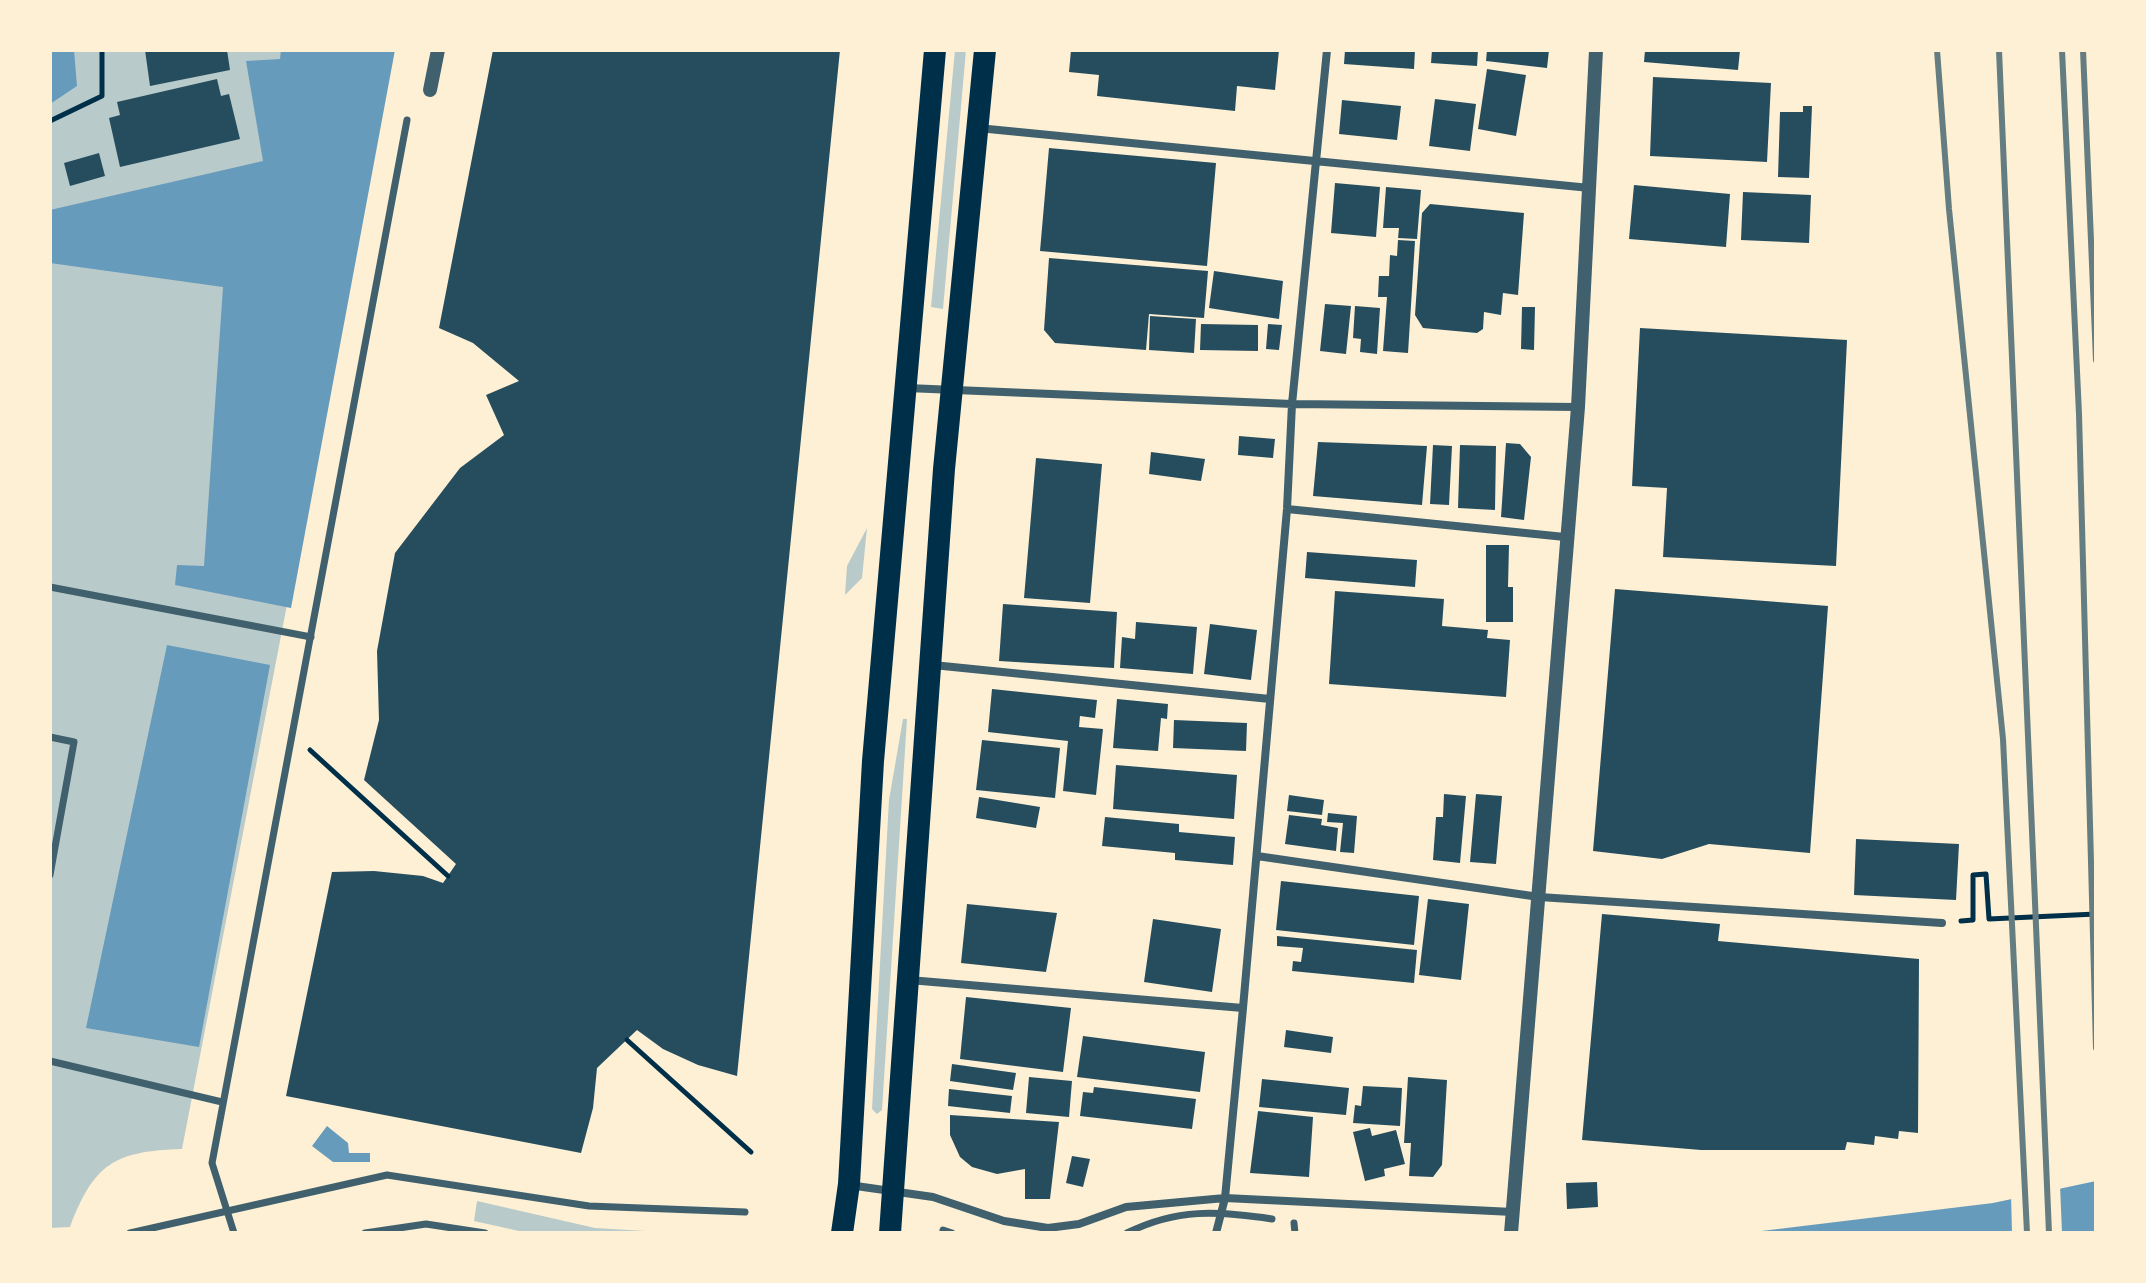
<!DOCTYPE html>
<html>
<head>
<meta charset="utf-8">
<style>
	body { margin:0 }
	#map { position:relative; width:2146px; height:1283px; overflow:hidden; background:#fdf0d5; font-family:"Alegreya Sans",sans-serif }
	canvas { display:block }
	.frame { position:absolute; inset:0; border:52px solid #fdf0d5; pointer-events:none }
</style>
</head>
<body>
<div id="map">
<canvas width="2146" height="1283"></canvas>
<div class="frame"></div>
</div>
<script>
const g = document.querySelector('canvas').getContext('2d');
g.lineJoin = 'round';
function paint(path, color) { g.fillStyle = color; g.fill(path, 'evenodd'); }
function trace(path, color, width, dash) { g.strokeStyle = color; g.lineWidth = width; g.lineCap = dash ? 'butt' : 'round'; g.setLineDash(dash || []); g.stroke(path); }
const green = new Path2D(`
	M50 50H394L182 1149C114 1151 94 1164 70 1227L50 1228Z
	M955 50H966L943 309 931 307Z
	M867 528 862 578 845 595 847 566Z
	M903 719H907L882 1110 877 1114 872 1109 889 800Z
	M477 1201 595 1228 679 1233H528L474 1221Z`);
const water = new Path2D(`
	M50 50H74L77 86 50 104Z
	M281 50H395L291 608 175 585 177 565 204 566 223 287 50 263V210L263 161 246 61 280 59Z
	M167 645 270 665 199 1047 86 1028Z
	M327 1126 348 1143 349 1153H370V1162H333L312 1146Z
	M2096 1181V1233H1745L1993 1203Z`);
const pier = new Path2D(`
	M2060 1185 2062 1233H2012L2011 1195Z`);
const building = new Path2D(`
	M145 50H227L230 70 150 86Z
	M493 50H840L737 1076 698 1065 663 1049 637 1030 597 1068 593 1108 581 1153 286 1096 332 872 374 871 423 876 443 883 456 864 364 780 379 720 377 651 395 553 460 468 504 435 486 395 519 381 473 343 439 328Z
	M1071 50H1279L1275 90 1237 86 1235 111 1097 96 1099 75 1069 72Z
	M1345 50H1415L1414 69 1344 64Z
	M1432 50H1478L1477 66 1431 63Z
	M1487 50H1549L1547 68 1486 61Z
	M1645 50H1740L1738 70 1644 62Z
	M1487 69 1526 75 1516 136 1478 129Z
	M1653 77 1771 83 1767 162 1650 156Z
	M217 79 221 96 229 94 240 139 120 167 109 118 120 115 117 102Z
	M1435 99 1476 104 1470 151 1429 146Z
	M1342 100 1401 106 1397 140 1339 134Z
	M1803 106H1812L1809 178 1778 177 1780 112H1803Z
	M1049 148 1216 163 1207 266 1040 251Z
	M99 153 105 176 70 186 64 163Z
	M1335 183 1380 187 1376 237 1331 233Z
	M1634 185 1730 194 1726 247 1629 239Z
	M1386 187 1421 190 1417 239 1398 238 1399 228H1383Z
	M1743 192 1811 195 1809 243 1741 240Z
	M1430 204 1524 213 1518 295 1503 293 1501 315 1484 312 1483 329 1477 333 1423 328 1415 315 1422 213Z
	M1398 240 1415 241 1408 353 1383 351 1387 297H1378L1379 276H1389L1390 255 1397 256Z
	M1049 258 1208 271 1204 318 1149 314 1146 350 1055 343 1044 330Z
	M1214 271 1283 281 1279 319 1209 308Z
	M1325 304 1351 306 1346 354 1320 351Z
	M1355 306 1380 308 1377 354 1360 352 1361 339 1353 338Z
	M1522 307H1535L1534 350 1521 349Z
	M1150 316 1196 319 1194 353 1149 350Z
	M1201 324 1258 325V351L1200 350Z
	M1268 324 1282 325 1279 350 1266 349Z
	M1640 328 1847 340 1836 566 1663 557 1667 488 1632 486Z
	M1239 436 1275 439 1273 458 1238 455Z
	M1318 442 1427 446 1422 505 1313 496Z
	M1506 443 1520 444 1531 457 1524 520 1501 517Z
	M1433 445 1452 446 1449 505 1430 504Z
	M1460 445 1496 446 1495 510 1458 508Z
	M1151 452 1205 459 1201 481 1149 474Z
	M1036 458 1102 464 1090 603 1024 598Z
	M1486 545H1509L1508 587H1513V622H1486Z
	M1307 552 1417 560 1415 587 1305 578Z
	M1615 589 1828 606 1810 853 1709 844 1662 859 1593 851Z
	M1335 591 1444 599 1442 626 1488 630 1487 638 1510 640 1506 697 1329 684Z
	M1003 604 1117 612 1114 668 999 661Z
	M1136 622 1197 627 1193 674 1120 668 1122 637 1135 639Z
	M1210 624 1257 630 1251 680 1204 674Z
	M992 689 1097 700 1095 718 1080 716 1079 727 1103 729 1096 795 1063 791 1068 741 988 732Z
	M1117 699 1168 704 1167 719 1161 718 1158 751 1113 748Z
	M1174 720 1247 723 1246 751 1173 748Z
	M982 740 1060 748 1055 798 976 790Z
	M1116 765 1237 775 1234 819 1113 809Z
	M1444 794 1466 796 1460 863 1433 860 1436 817H1443Z
	M1476 794 1502 796 1496 864 1470 862Z
	M1289 795 1324 800 1322 815 1287 811Z
	M979 797 1040 807 1036 828 976 818Z
	M1328 813 1357 816 1354 853 1340 852 1343 823 1327 822Z
	M1289 815 1322 819 1321 825 1338 828 1336 851 1285 844Z
	M1105 817 1179 824V832L1235 837 1233 865 1175 860V853L1102 846Z
	M1856 839 1959 844 1956 900 1854 895Z
	M1281 881 1419 896 1414 945 1276 930Z
	M1428 899 1469 904 1461 980 1419 975Z
	M967 904 1057 913 1046 972 961 963Z
	M1602 914 1720 924 1718 941 1919 959 1918 1133 1899 1131 1898 1139 1875 1136 1874 1145 1847 1142 1845 1150H1701L1582 1140Z
	M1153 919 1221 929 1212 992 1144 982Z
	M1277 936 1417 950 1414 983 1292 971 1293 961 1301 962 1303 948 1277 946Z
	M966 997 1071 1008 1063 1072 960 1059Z
	M1286 1030 1333 1037 1331 1053 1284 1047Z
	M1083 1036 1205 1052 1200 1092 1077 1077Z
	M952 1064 1016 1073 1013 1090 950 1081Z
	M1029 1077 1072 1081 1069 1117 1026 1113Z
	M1408 1077 1447 1080 1442 1165 1433 1177 1409 1176 1411 1143H1404Z
	M1262 1079 1349 1088 1346 1115 1259 1107Z
	M1363 1086 1402 1088 1400 1126 1353 1123 1355 1105 1361 1106Z
	M1094 1087 1196 1099 1192 1129 1080 1116 1083 1092 1093 1093Z
	M949 1089 1012 1096 1010 1113 948 1106Z
	M1258 1111 1313 1117 1309 1177 1250 1173Z
	M950 1115 1059 1122 1050 1199H1025V1169L997 1174 972 1167 960 1157 950 1135Z
	M1370 1128 1372 1136 1396 1130 1405 1164 1384 1169 1385 1176 1365 1181 1353 1132Z
	M1072 1156 1090 1159 1083 1187 1066 1183Z
	M1597 1182 1598 1207 1567 1209 1566 1183Z`);
const path = new Path2D(`
	M50 121 102 96V50
	M310 750 448 876
	M1961 921 1973 920V875L1986 874 1989 919 2096 914
	M627 1040 751 1152`);
const pedestrian = new Path2D(`
	M50 587 311 637
	M50 737 74 742 50 875
	M50 1061 222 1102
	M1294 1223 1295 1233
	M943 1230 952 1233
	M130 1233 387 1175 589 1206 745 1212
	M234 1233 212 1163 407 120
	M365 1233 426 1224 485 1233
	M1127 1233C1177 1208 1218 1211 1272 1219`);
const minor = new Path2D(`
	M978 128 1590 188
	M907 388 1292 404 1578 407
	M1287 509 1565 537
	M933 665 1270 699
	M1257 856 1539 897 1942 923
	M909 980 1243 1008
	M849 1185 933 1197 1004 1221 1048 1228 1079 1224 1126 1207 1225 1198 1513 1212
	M1216 1233 1225 1198 1243 1008 1287 509 1292 404 1327 50`);
const tertiary = new Path2D(`
	M430 90 438 50
	M1511 1233 1578 407 1596 50`);
const trunk = new Path2D(`
	M842 1233 849 1184 873 761 935 50
	M890 1233 944 469 985 50`);
const rail = new Path2D(`
	M1937 50 1949 209 2003 739 2027 1233
	M1999 50 2049 1233
	M2062 50 2079 414 2096 1048
	M2083 50 2096 360`);
paint(green, '#b9caca');
paint(water, '#669bbc');
paint(pier, '#fdf0d5');
paint(building, '#264d5e');
trace(path, '#003049', 5);
trace(pedestrian, '#3f606c', 7);
trace(minor, '#3f606c', 8);
trace(tertiary, '#3f606c', 14);
trace(trunk, '#003049', 22);
trace(rail, '#657d81', 6);
</script>
</body>
</html>
